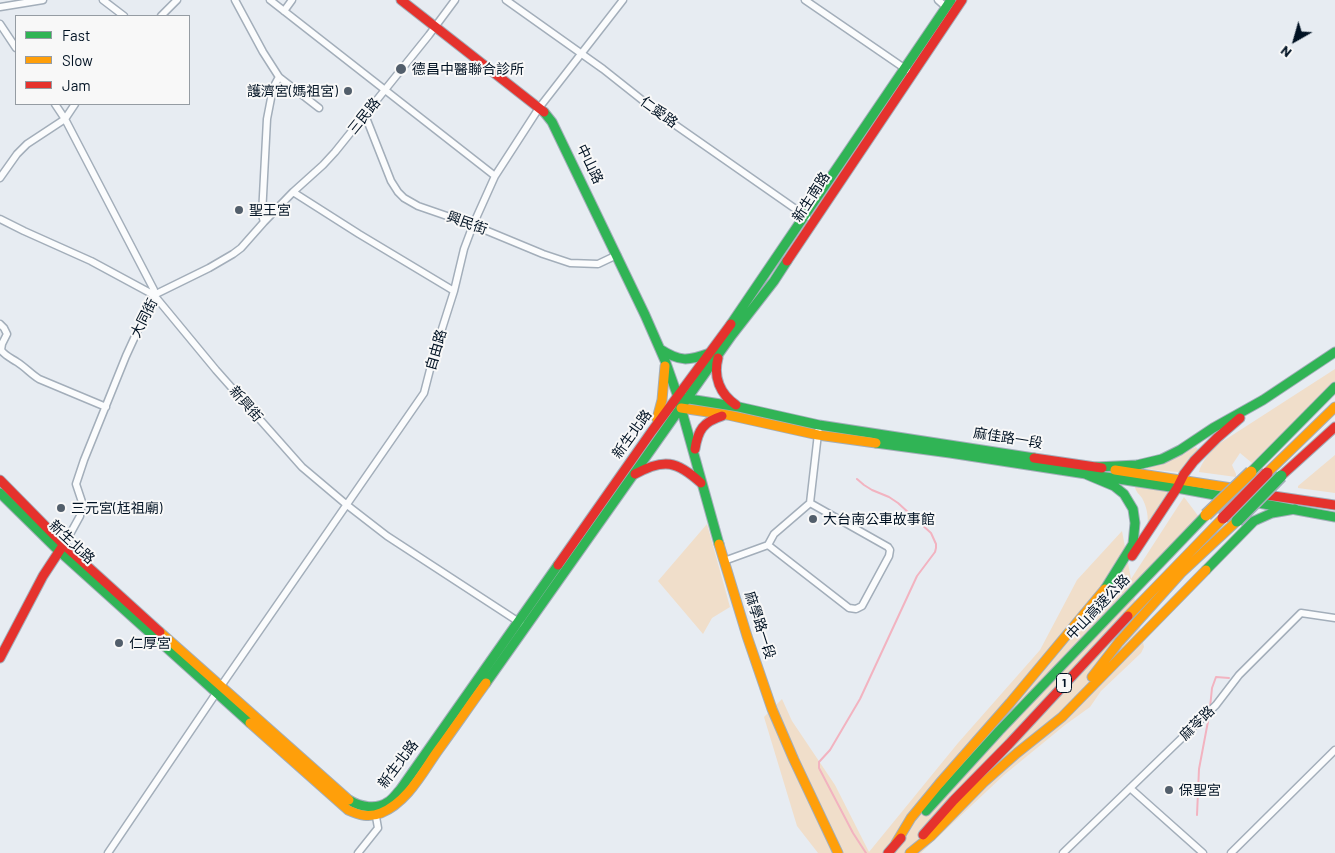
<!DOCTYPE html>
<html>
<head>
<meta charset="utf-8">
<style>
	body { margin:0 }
	#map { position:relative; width:1335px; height:853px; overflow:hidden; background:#e7ecf2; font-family:Barlow,sans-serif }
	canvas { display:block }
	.legend { position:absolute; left:15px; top:15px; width:175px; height:90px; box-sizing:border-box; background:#f8f8f8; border:1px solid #959ca3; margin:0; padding:6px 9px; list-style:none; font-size:15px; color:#011223 }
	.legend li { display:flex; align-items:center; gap:10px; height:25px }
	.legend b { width:25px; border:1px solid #959ca3 }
	.north { position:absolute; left:1270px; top:15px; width:50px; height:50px; -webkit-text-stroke:4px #f8f8f8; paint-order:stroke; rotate:218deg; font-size:14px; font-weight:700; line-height:20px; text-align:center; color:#011223 }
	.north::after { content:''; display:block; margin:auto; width:18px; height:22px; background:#011223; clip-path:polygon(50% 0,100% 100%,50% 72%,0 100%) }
</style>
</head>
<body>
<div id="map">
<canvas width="1335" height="853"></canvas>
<ul class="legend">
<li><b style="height:6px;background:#30b455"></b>Fast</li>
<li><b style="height:6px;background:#ff9f0a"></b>Slow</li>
<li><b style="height:6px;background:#e5322d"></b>Jam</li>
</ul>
<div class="north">N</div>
</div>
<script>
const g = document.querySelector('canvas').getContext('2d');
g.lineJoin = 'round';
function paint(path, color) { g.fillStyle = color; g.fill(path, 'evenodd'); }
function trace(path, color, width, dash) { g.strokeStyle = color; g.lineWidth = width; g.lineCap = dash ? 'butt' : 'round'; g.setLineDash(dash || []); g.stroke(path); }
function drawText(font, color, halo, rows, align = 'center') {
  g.font = font + ' Barlow,"Noto Sans TC",sans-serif'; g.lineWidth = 4; g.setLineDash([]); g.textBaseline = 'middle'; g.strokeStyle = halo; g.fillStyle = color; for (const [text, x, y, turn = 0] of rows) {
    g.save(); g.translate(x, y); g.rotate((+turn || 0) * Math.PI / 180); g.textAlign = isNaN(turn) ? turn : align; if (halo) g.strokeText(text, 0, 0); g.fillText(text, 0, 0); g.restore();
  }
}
const green = new Path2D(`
	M1335 369V381L1252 463 1240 453 1232 465 1236 474V477L1199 472C1201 462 1210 453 1217 445Z
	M1196 447 1199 450 1188 473 1146 469 1150 466Z
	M1335 455V493L1298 488V486Z
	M1135 487 1177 493 1147 528C1149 518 1147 507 1142 498 1139 494 1136 492 1135 487Z
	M1184 497 1199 517 1132 586 1144 647 1141 653 1101 691 1090 707 1065 725 1004 775 921 853H818L797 826 764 717 782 699 792 721 835 785 869 852 958 743 1040 650 1077 580 1122 531 1131 579Z
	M707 524 730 607 712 618 703 634 658 581Z`);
const stream = new Path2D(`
	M857 479 864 485 872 490 889 497 898 503 931 533 936 544V548L935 552 917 576 860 699 830 750 819 762V768L853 833 866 853
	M1210 708 1212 688 1216 677 1229 678
	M1197 815 1199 769 1209 716`);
const street = new Path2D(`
	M103 0 124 16
	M235 0 263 52 279 77 319 108
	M270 0 495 176
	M506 0 603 69 661 115 807 217
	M805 0 907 70
	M938 0 946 7
	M0 7 43 0
	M284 11 292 0
	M161 16 177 0
	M0 24 16 48
	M55 104 65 119 154 290V295L216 370 302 467 347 505 387 536 522 624
	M365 115 391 181 398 192 404 198 418 206 473 225 543 254 570 263 598 264 617 255
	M0 178 17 154 27 144 65 119 75 104
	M293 192 359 234 454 291
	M0 219 24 231 91 261 154 295
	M264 222 262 215 267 119 273 88 279 77
	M0 324 4 328 7 334 2 344 1 350C5 356 11 358 17 362 25 367 31 374 39 379L106 407
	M64 545 80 516 82 502 76 484 84 460 126 356 154 295 209 268 233 254 241 248 264 222 293 192 323 165 335 152 429 35 455 0
	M768 545 849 608 856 609 862 606 889 556 890 550 888 547 810 503
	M724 561 768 545 774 534 810 503 819 425
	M1130 788 1203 853
	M108 853 221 686 424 393 434 354 454 291 464 249 473 225 495 176 539 108 623 0
	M358 853 378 828 375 811
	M1063 853 1216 705 1239 675 1301 613 1335 618
	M1231 853 1335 750`);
const fast = new Path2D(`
	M544 112 552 122 645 315 666 363 678 397 719 544
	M731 324 951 0
	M660 349C680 362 688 361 710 353
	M683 398 739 407 819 425 1034 458
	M876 443 950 453 1177 488 1335 517
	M1096 467 1137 465 1162 459 1180 450 1213 428 1263 400 1335 352
	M1251 472 1335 387
	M1083 473 1114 486 1124 494 1133 509 1135 523 1133 544 1105 589
	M0 493 59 551 250 723
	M1206 570 1254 521 1272 513 1295 509
	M486 683 732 335 774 281 787 261
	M349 800C360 807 377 810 388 802 393 799 396 794 400 790L558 565
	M926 811 999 731 1206 515`);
const slow = new Path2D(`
	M681 408 728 415 818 435 876 443
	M657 419 662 400 665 366
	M1115 470 1238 489
	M1267 473 1335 407
	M719 544 747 636 772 709 794 760 838 853
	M1128 616 1223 518
	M160 632 349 800
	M1092 677 1119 642 1181 573 1237 521
	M250 723 348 810C359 815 369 818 381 813 408 802 423 771 439 749 455 727 470 705 486 683
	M896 843 911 818 939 784 1010 703 1105 589
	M910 853 931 836 983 783 1017 753 1062 717 1206 570`);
const jam = new Path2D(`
	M401 0 544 112
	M787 261 962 0
	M718 358C713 377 720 394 736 405
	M695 449C698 430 703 422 722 416
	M1034 458 1102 468
	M635 474C664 458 677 461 701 483
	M1281 476 1335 427
	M0 480 64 545 160 632
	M1260 494 1335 505
	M1132 556 1177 488 1184 474 1194 461 1217 438 1240 418
	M558 565 652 431 731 324
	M0 658 43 576 62 547
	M923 835 954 800 1009 744 1128 616
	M888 853 901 838`);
const fastBridge = new Path2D(`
	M1237 521 1281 476`);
const slowBridge = new Path2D(`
	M1206 515 1251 472`);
const jamBridge = new Path2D(`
	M1223 518 1267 473`);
const markers = [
	[401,69,6,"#525e6b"],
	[348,91,5,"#525e6b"],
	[239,210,5,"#525e6b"],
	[61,508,5,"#525e6b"],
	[813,519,5,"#525e6b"],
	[119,643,5,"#525e6b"],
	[1169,790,5,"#525e6b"]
];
const shields = [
	[1064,683,15]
];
const shieldNames = [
	["1",1064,683]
];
const poiNames = [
	["德昌中醫聯合診所",412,69],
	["護濟宮(媽祖宮)",338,91,"right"],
	["聖王宮",249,210],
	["三元宮(尪祖廟)",71,508],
	["大台南公車故事館",823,519],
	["仁厚宮",129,643],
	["保聖宮",1179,790]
];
const streetNames = [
	["仁愛路",659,112,36],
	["三民路",364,116,-51],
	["中山路",590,164,64],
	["新生南路",811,197,-57],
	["興民街",467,223,20],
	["大同街",144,318,-63],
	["自由路",436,350,-74],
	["新興街",246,404,49],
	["新生北路",632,434,-54],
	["麻佳路一段",1008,438,9],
	["新生北路",72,542,43],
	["中山高速公路",1098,607,-46],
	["麻學路一段",760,625,72],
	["麻苓路",1197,723,-44],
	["新生北路",398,764,-53]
];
paint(green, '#f0deca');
trace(stream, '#f2b3c0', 2);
trace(street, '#a3aeba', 9);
trace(fast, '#a3aeba', 11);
trace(slow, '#a3aeba', 11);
trace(jam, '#a3aeba', 11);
trace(street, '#fbfcfd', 6);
trace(fast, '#30b455', 9);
trace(slow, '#ff9f0a', 9);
trace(jam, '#e5322d', 9);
trace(fastBridge, '#a3aeba', 14, []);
trace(slowBridge, '#a3aeba', 14, []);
trace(jamBridge, '#a3aeba', 14, []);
trace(fastBridge, '#30b455', 11);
trace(slowBridge, '#ff9f0a', 11);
trace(jamBridge, '#e5322d', 11);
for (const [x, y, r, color] of markers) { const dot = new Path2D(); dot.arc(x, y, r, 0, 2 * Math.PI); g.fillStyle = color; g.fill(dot); trace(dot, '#f8f8f8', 2); }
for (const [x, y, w] of shields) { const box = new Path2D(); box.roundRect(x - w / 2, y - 9.5, w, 19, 4); g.fillStyle = '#f8f8f8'; g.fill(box); trace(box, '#011223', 1); }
drawText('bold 12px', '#011223', null, shieldNames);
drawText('14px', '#011223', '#f8f8f8', poiNames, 'left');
drawText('14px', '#011223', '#f8f8f8', streetNames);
</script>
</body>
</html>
